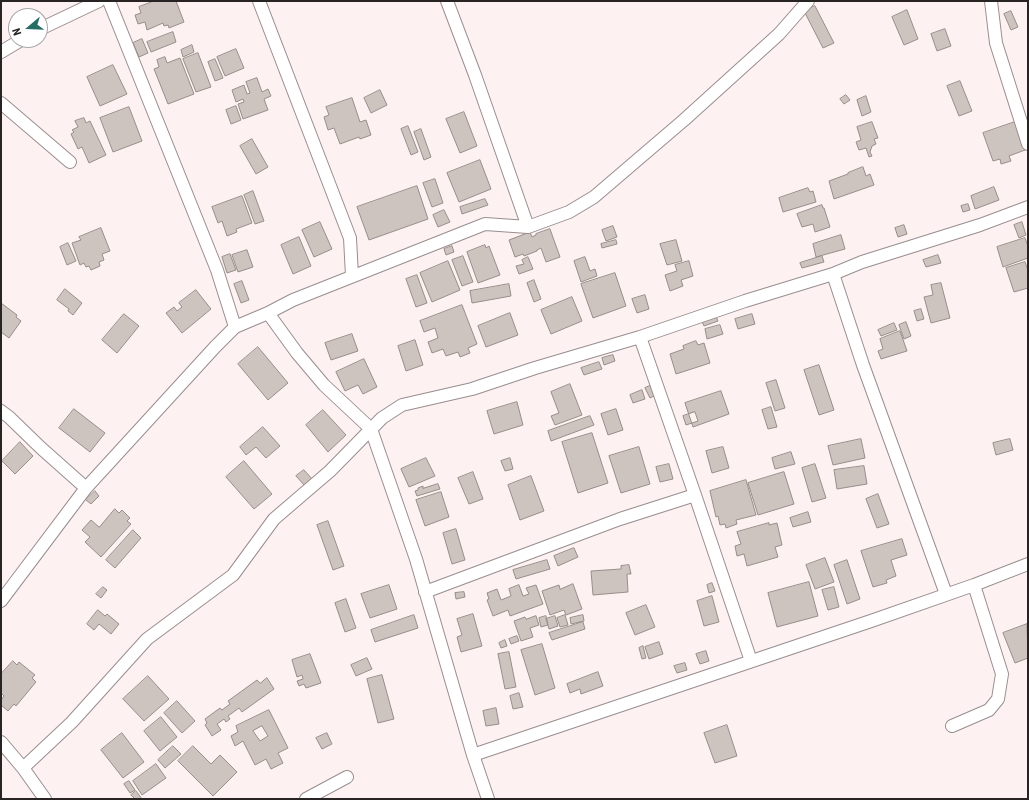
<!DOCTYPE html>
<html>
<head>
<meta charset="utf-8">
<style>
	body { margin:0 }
	#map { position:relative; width:1029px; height:800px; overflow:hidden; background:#fdf1f1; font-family:"Roboto Condensed",sans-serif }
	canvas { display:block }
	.frame { position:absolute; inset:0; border:2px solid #292424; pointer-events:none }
	.north { position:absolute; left:8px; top:8px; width:40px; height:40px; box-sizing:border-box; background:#fff; border:1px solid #a9a7a7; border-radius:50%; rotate:251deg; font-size:11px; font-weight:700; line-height:16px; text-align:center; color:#292424 }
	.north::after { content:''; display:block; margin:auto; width:14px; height:18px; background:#256d65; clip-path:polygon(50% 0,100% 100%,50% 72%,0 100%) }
</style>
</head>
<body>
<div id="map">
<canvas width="1029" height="800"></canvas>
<div class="frame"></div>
<div class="north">N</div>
</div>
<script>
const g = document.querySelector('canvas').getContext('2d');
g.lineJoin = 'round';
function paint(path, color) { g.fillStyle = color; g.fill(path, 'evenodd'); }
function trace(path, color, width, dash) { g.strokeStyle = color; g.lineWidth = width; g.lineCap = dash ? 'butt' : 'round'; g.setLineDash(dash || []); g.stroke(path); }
const building = new Path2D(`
	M154 1H176L184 22 169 28 168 25 164 26 163 23 147 30 145 22 138 24 135 15 141 13 139 7Z
	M815 6 834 43 823 48 804 11Z
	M907 10 918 39 904 45 892 17Z
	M1011 11 1018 27 1011 30 1004 14Z
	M945 29 951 46 937 51 931 34Z
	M173 32 176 42 151 52 147 42Z
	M142 39 148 53 139 57 133 43Z
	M192 45 194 52 183 57 181 50Z
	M236 49 244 68 225 76 217 57Z
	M198 53 211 87 196 92 183 59Z
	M165 57 167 63 180 58 194 94 168 104 154 69 159 67 157 60Z
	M215 59 223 78 215 81 208 62Z
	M113 65 127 94 100 106 87 77Z
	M257 78 262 92 268 89 271 96 264 99 268 110 243 119 238 104 244 102 243 99 236 102 232 90 244 85 247 94 250 93 246 82Z
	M960 81 972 111 959 116 947 86Z
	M380 90 387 105 371 113 364 98Z
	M846 95 850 100 844 104 840 99Z
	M866 96 871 112 862 116 857 100Z
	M352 98 360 122 366 120 371 135 360 139 359 137 340 144 334 128 328 130 324 117 329 115 326 107Z
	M236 106 241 120 231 124 226 110Z
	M129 107 142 141 113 152 100 118Z
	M464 112 477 146 460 153 446 119Z
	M84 118 86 123 90 121 106 155 89 163 82 147 78 149 71 134 74 132 72 130 78 127 75 121Z
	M872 122 878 138 874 139 876 144 872 146 870 152 872 156 869 157 866 148 859 150 856 142 861 140 857 127Z
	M1015 122 1025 150 1009 156 1011 161 1001 164 1000 159 993 161 983 133Z
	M408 126 418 152 411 155 401 129Z
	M421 129 431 157 424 160 414 132Z
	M252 139 268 167 256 174 240 146Z
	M480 160 491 189 459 202 447 173Z
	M863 167 866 176 870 174 874 185 834 199 829 181 848 174V173Z
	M435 179 443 203 432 207 423 183Z
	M417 186 428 219 369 240 357 207Z
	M994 187 999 200 975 209 971 196Z
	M808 188 810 192 813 191 816 202 783 212 779 198Z
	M253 191 264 221 255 224 244 195Z
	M242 196 252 223 236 229 237 232 227 236 222 221 218 223 212 207Z
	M485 199 488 205 462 214 460 207Z
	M968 204 970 210 963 212 961 206Z
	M822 205 823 208H824L830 227 815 232 813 224 802 227 797 214Z
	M444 210 450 222 438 227 433 215Z
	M320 222 332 249 314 257 302 230Z
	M1022 222 1026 235 1019 238 1014 225Z
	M904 225 907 234 898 237 895 228Z
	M613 226 617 237 606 241 602 230Z
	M101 228 110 251 102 254 104 260 99 262 100 266 91 270 89 266 86 267 84 263 80 265 72 243 81 240 79 237Z
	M550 229 560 257 546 262 541 248 537 250V251L524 256 523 254 515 257 509 240 530 232 532 237 536 235V234Z
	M841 235 845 249 816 257 813 244Z
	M299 237 311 266 293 274 281 245Z
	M1025 238 1028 246V258L1003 267 997 247Z
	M616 240 617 244 602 248 601 244Z
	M676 240 682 261 667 265 660 244Z
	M68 243 76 261 67 265 60 247Z
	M485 245 486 248 489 246 500 275 478 283 467 252Z
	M452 246 454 252 446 255 444 249Z
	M247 250 253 267 238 272 232 255Z
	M230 254 236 270 227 273 222 257Z
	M938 255 941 263 926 267 923 260Z
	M463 256 473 282 462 286 452 260Z
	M822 256 824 262 802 268 800 263Z
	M528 257 533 269 519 274 516 266 524 264 522 260Z
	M585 257 590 271 595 269 597 276 581 282 574 261Z
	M448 261 460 290 432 302 420 273Z
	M689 261 693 276 681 280 683 286 670 291 665 275 677 271 675 265Z
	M1025 262 1028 270V288L1014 292 1006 268Z
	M615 273 626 306 593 318 581 284Z
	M417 275 427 303 416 307 406 279Z
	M534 280 541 299 534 302 527 283Z
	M242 281 249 300 241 303 234 284Z
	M941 283 950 318 931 323 924 297 933 295 931 285Z
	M509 284 511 296 472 303 470 291Z
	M65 289 82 303 73 315 68 311 69 309 57 300Z
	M196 290 211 309 182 333 166 313 174 307 177 311 182 307 179 303Z
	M645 295 649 309 637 313 632 299Z
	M572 297 582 321 551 334 541 310Z
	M1 303 17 315 16 317 21 321 9 338 1 332Z
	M462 305 477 344 468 348 470 353 460 357 458 352 446 356 443 349 432 353 428 342 438 338 435 328 424 332 420 321Z
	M921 309 924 319 917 321 914 311Z
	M510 313 518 335 486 347 478 326Z
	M124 314 139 326 117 353 102 340Z
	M715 314 718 321 704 326 701 319Z
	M752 314 755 324 738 329 735 319Z
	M906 322 911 336 904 339 899 325Z
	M894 323 897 330 881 336 878 330Z
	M720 325 723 334 707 339 705 329Z
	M900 331 907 351 881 359 878 351 883 349 880 339Z
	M352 334 358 351 331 360 325 343Z
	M415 340 423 365 406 371 398 346Z
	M696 341 698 345 704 343 710 363 676 374 670 354 684 349 683 346Z
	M258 347 288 383 268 400 238 364Z
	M613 355 615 361 604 365 602 358Z
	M364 359 377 387 363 394 358 385 345 391 336 372Z
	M599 362 602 369 584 375 581 368Z
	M819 365 834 410 819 415 804 370Z
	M776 380 785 408 775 411 766 383Z
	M570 384 582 415 555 425 551 416 559 413 551 392Z
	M652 385 656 395 650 398 645 388Z
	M642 390 645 399 633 403 630 395Z
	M721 391 729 414 693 427 685 403Z
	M517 402 523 425 494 434 487 411Z
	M771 407 777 427 768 429 762 410Z
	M74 409 105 433 90 452 59 428Z
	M616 409 623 430 608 435 601 414Z
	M323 410 346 435 328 452 306 425Z
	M695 412 698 421 686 425 683 416Z
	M590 416 594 425 551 441 548 431Z
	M263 427 280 446 266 458 256 447 246 455 240 447Z
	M592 433 608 483 578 493 562 442Z
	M861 439 865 458 833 465 828 446Z
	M1010 439 1013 450 996 455 993 443Z
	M20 442 33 456 15 474 2 461Z
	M639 447 650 484 621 493 609 456Z
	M723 447 729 468 712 473 706 451Z
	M791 452 795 464 775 469 772 458Z
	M426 458 435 476 409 487 401 469Z
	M510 458 513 469 505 471 501 461Z
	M244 461 272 494 254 509 226 477Z
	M669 464 673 479 660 482 656 467Z
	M815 464 826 498 812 502 802 468Z
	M864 466 867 484 837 489 834 470Z
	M304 470 313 480 305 486 296 476Z
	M473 472 483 499 469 504 458 478Z
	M784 472 794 504 758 515 748 483Z
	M531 476 544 511 520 520 508 485Z
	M746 480 756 515 736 520 737 524 726 528 725 524 720 525 718 516 716 517 710 491Z
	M438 484 440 489 417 496 415 491 418 490V488L423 486V488Z
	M95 491 99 496 91 504 86 500Z
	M441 492 449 517 425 526 416 500Z
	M878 494 889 524 877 528 866 499Z
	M115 509 119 513 122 510 130 518 127 521 131 524 101 557 85 542 90 537 82 530 91 520 99 527Z
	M808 512 811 522 793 527 790 518Z
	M328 521 344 566 333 570 317 525Z
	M769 523V525L777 523 782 545 775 547 778 557 747 566 744 554 737 556 735 546 741 544 737 532Z
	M456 529 465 560 452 564 443 533Z
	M133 530 141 538 115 568 106 560Z
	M902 539 907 555 891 560 896 576 886 580 887 583 873 587 861 551Z
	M574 548 578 557 558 566 554 556Z
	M825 558 834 582 815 589 806 565Z
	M547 560 550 569 516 579 513 570Z
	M847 560 860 599 847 604 834 565Z
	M629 565 631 574H627L628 592 593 595 591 571 621 569V566Z
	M809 582 818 616 777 627 768 593Z
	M712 583 715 591 709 593 707 585Z
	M573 584 582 609 566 615 564 610 550 615 542 591 559 585 560 589Z
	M389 585 397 609 370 618 361 594Z
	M519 585 523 596 529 594 526 588 536 585 543 604 510 616 508 610 493 616 487 600 489 599 487 593 497 589 501 600 511 596 509 589Z
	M103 587 107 590 101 598 96 594Z
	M834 587 839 607 828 610 822 590Z
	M464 592 465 597 456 599 455 593Z
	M712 596 719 622 704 626 697 601Z
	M346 599 356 628 345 632 335 603Z
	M646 605 655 627 635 635 626 613Z
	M98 610 105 616 107 614 119 624 111 634 99 624 94 630 87 624Z
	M473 614 482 646 461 652 457 637 462 635 457 619Z
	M414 615 418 628 375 642 371 630Z
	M565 615 568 625 560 627 557 618Z
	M583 615 584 621 571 624 570 618Z
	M536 616 539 625 530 628 533 637 521 641 514 621 525 617 526 619Z
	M546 616 548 625 541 627 539 618Z
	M555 616 558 626 549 629 546 619Z
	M583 622 585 629 552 640 549 633Z
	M1027 624 1028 658 1015 663 1003 633Z
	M517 636 519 641 511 644 509 639Z
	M505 640 507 646 501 648 499 643Z
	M659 642 663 654 649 659 645 647Z
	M542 644 555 688 535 695 521 650Z
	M643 646 646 658 642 659 639 648Z
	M706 651 709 661 700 664 696 654Z
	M509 652 516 687 505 689 498 654Z
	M310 654 321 683 306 688 304 684 299 686 297 681 303 679 302 675 297 677 292 660Z
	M367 658 372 669 356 676 351 665Z
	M13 661 17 665 19 662 35 675 32 678 36 682 16 706 14 704 8 711 1 705V700L4 696 1 693V674Z
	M685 663 687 670 677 673 674 666Z
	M598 672 603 686 581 694 580 689 570 693 567 684Z
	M382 675 394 719 378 723 367 679Z
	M148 676 169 699 144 721 123 699Z
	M267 678 274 689 242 712 239 708 228 716 230 719 226 722 224 719 217 724 221 730 212 736 205 725 207 723 205 719 220 708 222 710 230 704 228 701 257 680 260 683Z
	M519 693 523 707 513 709 510 696Z
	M177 701 195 721 182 733 164 713Z
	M496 708 499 724 486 726 483 711Z
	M269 710 288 748 278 753 283 763 271 769 266 759 255 765 243 741 235 746 231 736 238 732 236 726ZM262 726 268 736 260 741 253 731Z
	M161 717 177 737 160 751 144 731Z
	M727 725 737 756 715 763 704 733Z
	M122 733 144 762 123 778 101 750Z
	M327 733 332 744 322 749 316 738Z
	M173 746 181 754 165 768 158 760Z
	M193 746 211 764 220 755 237 772 213 796 178 761Z
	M156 764 166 778 142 795 133 781Z
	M129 781 135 790 130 793 124 784Z
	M136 791 142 799H135L131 795Z`);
const minor = new Path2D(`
	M109 1 217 270 235 327
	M259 1 350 238 352 276
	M447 1 475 75 528 227
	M991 1 996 43 1028 144
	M40 29 99 1
	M1 52 21 40
	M1 103 70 162
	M833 274 863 365 946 594
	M268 313 297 353 324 385 371 429 416 559 473 755 488 799
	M640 337 695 495 751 661
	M1 411 9 417 41 448 86 488
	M425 592 620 519 695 495
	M1 601 86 488 215 347 235 327 268 313 293 300 485 224 528 227 569 212 594 197 684 120 779 34 808 1
	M952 726 989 710 998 699 1002 674 974 585
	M1 742 23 768 45 799
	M473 755 871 621 974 585 1028 564
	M23 768 72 722 147 639 233 575 274 519 330 471 382 418 402 405 472 389 535 368 640 337 745 301 833 274 862 262 980 225 1028 207
	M306 799 347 777`);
paint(building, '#cec4bf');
trace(building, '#978e89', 1);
trace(minor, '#998e8f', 14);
trace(minor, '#fff', 12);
</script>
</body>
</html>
